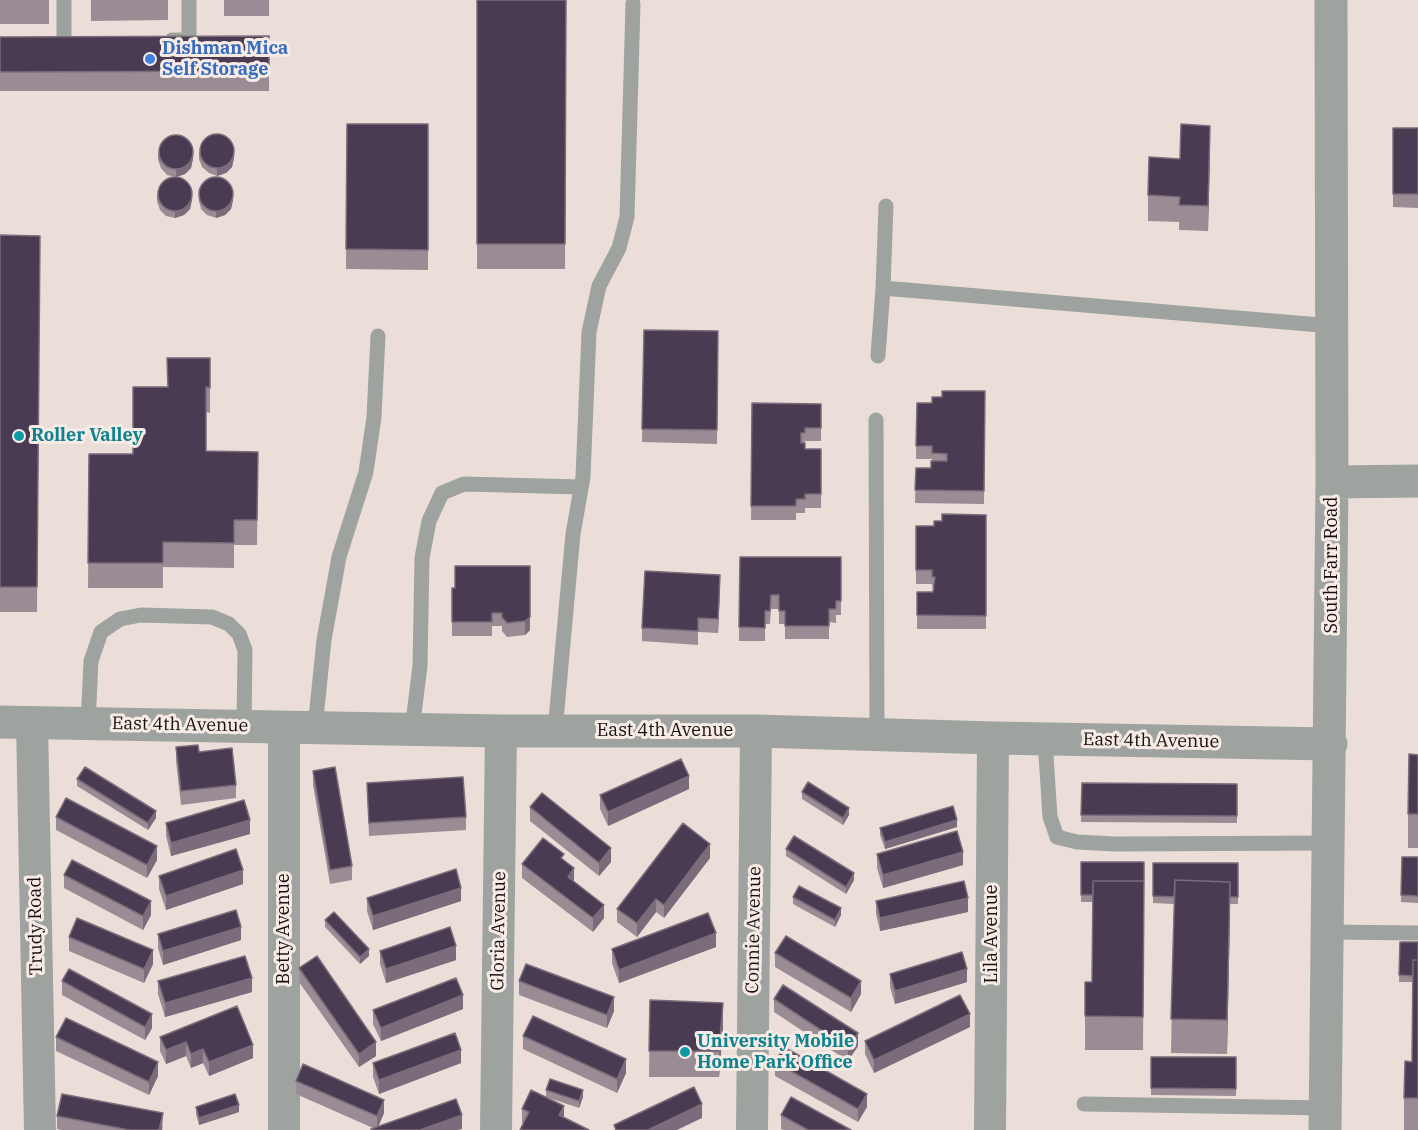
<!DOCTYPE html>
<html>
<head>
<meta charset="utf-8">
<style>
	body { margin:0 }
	canvas { display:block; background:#ebded8 }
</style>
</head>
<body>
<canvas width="1418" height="1130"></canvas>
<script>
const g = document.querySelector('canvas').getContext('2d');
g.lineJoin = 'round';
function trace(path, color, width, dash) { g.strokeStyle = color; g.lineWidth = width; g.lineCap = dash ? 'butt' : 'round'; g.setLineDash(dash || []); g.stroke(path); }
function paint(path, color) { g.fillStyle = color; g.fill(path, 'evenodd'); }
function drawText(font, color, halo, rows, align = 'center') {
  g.font = font + ' "IBM Plex Serif",serif'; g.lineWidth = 6; g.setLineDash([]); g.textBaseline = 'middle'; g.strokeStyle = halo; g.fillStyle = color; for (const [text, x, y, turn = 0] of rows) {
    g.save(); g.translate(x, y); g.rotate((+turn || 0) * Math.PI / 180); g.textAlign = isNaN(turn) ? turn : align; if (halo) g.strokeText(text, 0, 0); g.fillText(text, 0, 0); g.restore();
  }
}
const service = new Path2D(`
	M64 0V40
	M172 40H189V0
	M886 206 883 288 1332 326
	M878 356 883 288
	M876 420 877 735
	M88 724 91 661 101 632 120 619 141 615 212 617 229 624 239 634 245 650 244 726
	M315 728 324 640 339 557 366 472 374 417 378 336
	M412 730 420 666 422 558 429 521 442 493 464 484 581 487
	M555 731 573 534 583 477 589 332 599 286 619 248 627 217 633 4
	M1045 739 1050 817 1057 837 1077 842 1115 844 1330 843
	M1328 932 1418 933
	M1084 1104 1325 1108`);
const minor = new Path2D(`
	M32 723 40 1130
	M284 727V1130
	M496 1130 501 731
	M752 1130 756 731
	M990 1130 993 738`);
const tertiary = new Path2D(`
	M1332 482 1418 481
	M0 722 501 731H756L993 738 1331 744
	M1325 1130 1332 482 1331 0`);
const wall = new Path2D(`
	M0 0H49V24H0Z
	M91 0H168V20L91 21Z
	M224 0H269V16H224Z
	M477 0H566L565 269H477Z
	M269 36V91H0V37Z
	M347 124H428V270L346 269Z
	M1393 128H1418V208L1393 207Z
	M1210 151 1208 231 1179 230V222L1148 221V195L1180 159Z
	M199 152 234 158 232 167 226 173 217 176 209 173 202 167 199 159Z
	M158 153 193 159 191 168 185 174 176 177 167 175 161 168 158 160Z
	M157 194 192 200 190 209 184 215 175 218 166 216 160 210 157 201Z
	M199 194 233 200 231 209 225 215 216 218 207 215 201 209 199 201Z
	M0 235 40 236 37 612H0Z
	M644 330 718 331 717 444 642 442Z
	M210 358V413L206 412V451L258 452 257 545H234V568L163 567V588H88L89 454H133L167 387Z
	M985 391 984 504 915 503 916 468H931L932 461V459H916L917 403H932L942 397Z
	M752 403 821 404V441H805V449H821V508H805V513H796V520H751Z
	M986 515V629H917V592H933V590L932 584H916V526H934L942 521Z
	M740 557H841V615H836V623L829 622V639H785V624H779V609H771L770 624H765V641H739Z
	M530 566V630L525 635 507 637 502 631V626H492V636H452V588H455Z
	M720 589 718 633 698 632V645L642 641V628Z
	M176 747 199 752 236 785V798L181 805 176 761Z
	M1418 755V848H1408V814Z
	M313 771 352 866V880L330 884 313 785Z
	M77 779 156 818 148 830 77 786Z
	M367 783 466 817V830L369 836Z
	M1082 783 1237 784V823L1081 822Z
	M689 789 608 826 600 809V795Z
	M802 792 849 815 843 825 802 799Z
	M530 807 611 862 599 876 530 821Z
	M56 817 157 860 147 878 56 830Z
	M166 823 250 834 171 856 166 836Z
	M957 827 885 849 880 835V828Z
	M786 849 854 880 846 894 786 856Z
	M877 854 963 865 883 888 877 868Z
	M1402 857H1418V903L1401 902Z
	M710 858 664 918 656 912 637 937 617 922V909Z
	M564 860 574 882 604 918 593 932 522 878V864Z
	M1081 862H1144L1143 1050H1085V982H1092V902H1081Z
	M1153 863H1238V904H1230L1227 1054 1171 1053 1174 904 1153 903Z
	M64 875 151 915 143 930 64 888Z
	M159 876 243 884 166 910 159 889Z
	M793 897 841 915 835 927 793 904Z
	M367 898 461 901 373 930 367 911Z
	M876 901 968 912 880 931 876 914Z
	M325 920 369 956 360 964 325 927Z
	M158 934 241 940 163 965 158 948Z
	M69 937 153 964 144 983 69 951Z
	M1400 942H1418V1130H1404V1098L1412 1062 1413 982H1399Z
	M716 947 619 983 612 963V949Z
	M380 951 456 960 386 983 380 964Z
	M775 953 861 994 851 1012 775 967Z
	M299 968 376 1056 359 1067 299 982Z
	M890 974 967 982 895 1004 890 987Z
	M62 981 152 1028 145 1040 62 995Z
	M158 981 252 992 165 1017 158 994Z
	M519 981 614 1011 607 1028 519 995Z
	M774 999 858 1046 848 1061 774 1012Z
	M650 1000 723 1028 719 1077H649Z
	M237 1006 253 1058 209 1076 203 1063 191 1068 186 1056 166 1064 160 1051V1037Z
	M463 1009 381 1041 373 1024V1010Z
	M970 1027 874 1073 865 1054V1041Z
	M523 1036 626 1073 617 1093 523 1049Z
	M56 1037 158 1076 149 1095 56 1051Z
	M1151 1057H1236V1096L1151 1095Z
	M775 1062 867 1107 858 1122 775 1076Z
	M373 1063H461L379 1094 373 1077Z
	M296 1081 384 1113 378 1126 462 1129 373 1128 296 1094Z
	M546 1090 583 1097 579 1108 546 1097Z
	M196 1107 239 1112 199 1125 196 1114Z
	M522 1109 564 1117 523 1123H522Z
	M781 1115 851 1130H784L781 1129Z
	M57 1116 163 1127 162 1130H61L57 1129Z`);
const shadedWall = new Path2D(`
	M1210 126V151L1208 231V206Z
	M234 151V158L232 167 226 173 217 176V169Z
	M193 152V159L191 168 185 174 176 177V170Z
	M192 193V200L190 209 184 215 175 218V211Z
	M233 193V200L231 209 225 215 216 218V211Z
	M720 575V589L718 633V619Z
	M530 617V630L525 635V621Z
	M689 776V789L608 826V812Z
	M849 808V815L843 825V818Z
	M156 811V818L148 830V823Z
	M250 820V834L171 856V843Z
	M957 820V827L885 849V842Z
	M710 844V858L664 918V905Z
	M157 846V860L147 878V865Z
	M611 848V862L599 876V863Z
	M963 852V865L883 888V875Z
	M574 868V882L568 877Z
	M243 870V884L166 910V896Z
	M854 873V880L846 894V887Z
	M1230 882V915L1227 1054V1020Z
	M461 888V901L373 930V916Z
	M968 898V912L880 931V918Z
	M656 899V912L637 937V923Z
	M151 901V915L143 930V916Z
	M604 905V918L593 932V918Z
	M841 908V915L835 927V920Z
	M241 927V940L163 965V951Z
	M716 933V947L619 983V970Z
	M456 946V960L386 983V969Z
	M369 949V956L360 964V957Z
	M153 950V964L144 983V969Z
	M967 969V982L895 1004V991Z
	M252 978V992L165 1017V1003Z
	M861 981V994L851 1012V998Z
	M463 995V1009L381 1041V1028Z
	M614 997V1011L607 1028V1015Z
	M723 1003V1028L719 1077V1051Z
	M152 1014V1028L145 1040V1027Z
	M970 1014V1027L874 1073V1060Z
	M858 1033V1046L848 1061V1048Z
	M186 1042V1056L166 1064V1050Z
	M376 1042V1056L359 1067V1054Z
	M253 1045V1058L209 1076V1062Z
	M203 1049V1063L191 1068V1054Z
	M461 1050V1063L379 1094V1080Z
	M626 1059V1073L617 1093V1079Z
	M158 1062V1076L149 1095V1082Z
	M583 1090V1097L579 1108V1101Z
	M867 1094V1107L858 1122V1109Z
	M384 1100V1113L377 1130V1116Z
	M702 1104V1118L677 1130H648Z
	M239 1105V1112L199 1125V1118Z
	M564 1106V1120L559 1115Z
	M163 1113 162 1130H159Z
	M462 1115V1129L458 1130H420Z`);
const building = new Path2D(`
	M477 0H566L565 244H477Z
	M269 36V71L0 72V37Z
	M347 124H428V250L346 249Z
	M1181 124 1210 126 1208 206 1179 205 1180 197 1148 195 1149 157 1180 159Z
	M1393 128H1418V194H1393Z
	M200 151a17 17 0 1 1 34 0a17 17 0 1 1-34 0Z
	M159 152a17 17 0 1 1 34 0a17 17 0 1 1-34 0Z
	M158 194a17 17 0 1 1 34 0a17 17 0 1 1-34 0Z
	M199 194a17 17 0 1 1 34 0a17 17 0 1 1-34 0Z
	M0 235 40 236 37 587H0Z
	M644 330 718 331 717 430 642 429Z
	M167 358H210V388L206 387V451L258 452 257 520H234V543L163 542V563H88L89 454H133V387H168Z
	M942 391H985L984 491 915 490 916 468H931V461H947V454L932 453V446H916L917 403H932V397H942Z
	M752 403 821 404V428H805V433H801V443H805V449H821V494H805V499H796V506H751Z
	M942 514 986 515V616L917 615V592H933L935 577H932V570H916V526H934V521H942Z
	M740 557H841V601H836V609H829V626H785V611H779V595H771L770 611H765V628L739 627Z
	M455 566H530V617L525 621 507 623 502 617V613H492V622H452V588H455Z
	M645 571 720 575 718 619 698 618V631L642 628Z
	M198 745 199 752 232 748 236 785 181 791 176 747Z
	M1409 754 1418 755V814H1408Z
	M681 759 689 776 608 812 600 795Z
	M85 767 156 811 148 823 77 779Z
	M335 767 352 866 330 870 313 771Z
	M463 777 466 817 369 823 367 783Z
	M808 782 849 808 843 818 802 792Z
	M1082 783 1237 784V816L1081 815Z
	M542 793 611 848 599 863 530 807Z
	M66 798 157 846 147 865 56 817Z
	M244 800 250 820 171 843 166 823Z
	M953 806 957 820 885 842 880 828Z
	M683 823 710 844 664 905 656 899 637 923 617 909Z
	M957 831 963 852 883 875 877 854Z
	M794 836 854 873 846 887 786 849Z
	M543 838 564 854 561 858 574 868 568 877 604 905 593 918 522 864Z
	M236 849 243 870 166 896 159 876Z
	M1402 857H1418V896L1401 895Z
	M72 860 151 901 143 916 64 875Z
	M1081 862H1144V881H1093V895H1081Z
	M1153 863H1238V897H1230V882L1175 880 1174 897 1153 896Z
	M456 869 461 888 373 916 367 898Z
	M1175 880 1230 882 1227 1020 1171 1019Z
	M964 881 968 898 880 918 876 901Z
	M1093 881H1144L1143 1017 1085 1016V982H1092Z
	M799 886 841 908 835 920 793 897Z
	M236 910 241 927 163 951 158 934Z
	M334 912 369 949 360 957 325 920Z
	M708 913 716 933 619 970 612 949Z
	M77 918 153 950 144 969 69 937Z
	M450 927 456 946 386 969 380 951Z
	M786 936 861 981 851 998 775 953Z
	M1400 942H1418V960H1413V976L1399 975Z
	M962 952 967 969 895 991 890 974Z
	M245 956 252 978 165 1003 158 981Z
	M317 956 376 1042 359 1054 299 968Z
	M1413 960H1418V1098H1404L1405 1061 1412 1062Z
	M526 964 614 997 607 1015 519 981Z
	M69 969 152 1014 145 1027 62 981Z
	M456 978 463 995 381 1028 373 1010Z
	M783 985 858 1033 848 1048 774 999Z
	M960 995 970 1014 874 1060 865 1041Z
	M650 1000 723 1003 719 1051H649Z
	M237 1006 253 1045 209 1062 203 1049 191 1054 186 1042 166 1050 160 1037Z
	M533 1016 626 1059 617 1079 523 1036Z
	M66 1018 158 1062 149 1082 56 1037Z
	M455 1033 461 1050 379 1080 373 1063Z
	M784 1047 867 1094 858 1109 775 1062Z
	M1151 1057H1236V1089L1151 1088Z
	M303 1064 384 1100 377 1116 296 1081Z
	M550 1079 583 1090 579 1101 546 1090Z
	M694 1087 702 1104 648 1130H616L614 1125Z
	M531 1090 564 1106 559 1115 589 1130H520L529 1112 522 1109Z
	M62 1094 163 1113 159 1130H129L57 1116Z
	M235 1094 239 1105 199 1118 196 1107Z
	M791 1097 851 1130H808L781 1115Z
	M456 1099 462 1115 420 1130H371V1129Z`);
const markers = [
	[150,59,6,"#3f7fe0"],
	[19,436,6,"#0f9aa8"],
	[685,1052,6,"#0f9aa8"]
];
const shopNames = [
	["Dishman Mica",162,49],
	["Self Storage",162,70]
];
const cultureNames = [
	["Roller Valley",31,436],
	["University Mobile",697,1042],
	["Home Park Office",697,1063]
];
const streetNames = [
	["South Farr Road",1332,565,-90],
	["East 4th Avenue",180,725,1],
	["East 4th Avenue",665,731],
	["East 4th Avenue",1151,741,1],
	["Trudy Road",36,926,-91],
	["Betty Avenue",284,929,-90],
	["Connie Avenue",754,930,-89],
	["Gloria Avenue",499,931,-89],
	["Lila Avenue",992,934,-90]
];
trace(service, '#9fa3a0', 15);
trace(minor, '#9fa3a0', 32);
trace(tertiary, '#9fa3a0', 33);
paint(wall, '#9a8c94');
paint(shadedWall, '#7a6c7a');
paint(building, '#493b51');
trace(building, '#7a6c7a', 1.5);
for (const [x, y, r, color] of markers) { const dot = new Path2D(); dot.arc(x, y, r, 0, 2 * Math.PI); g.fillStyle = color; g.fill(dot); trace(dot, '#f8ebe5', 2); }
drawText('bold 18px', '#366cbe', '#f8ebe5', shopNames, 'left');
drawText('bold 18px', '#0d838f', '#f8ebe5', cultureNames, 'left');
drawText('18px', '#15110f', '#f8ebe5', streetNames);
</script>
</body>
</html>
